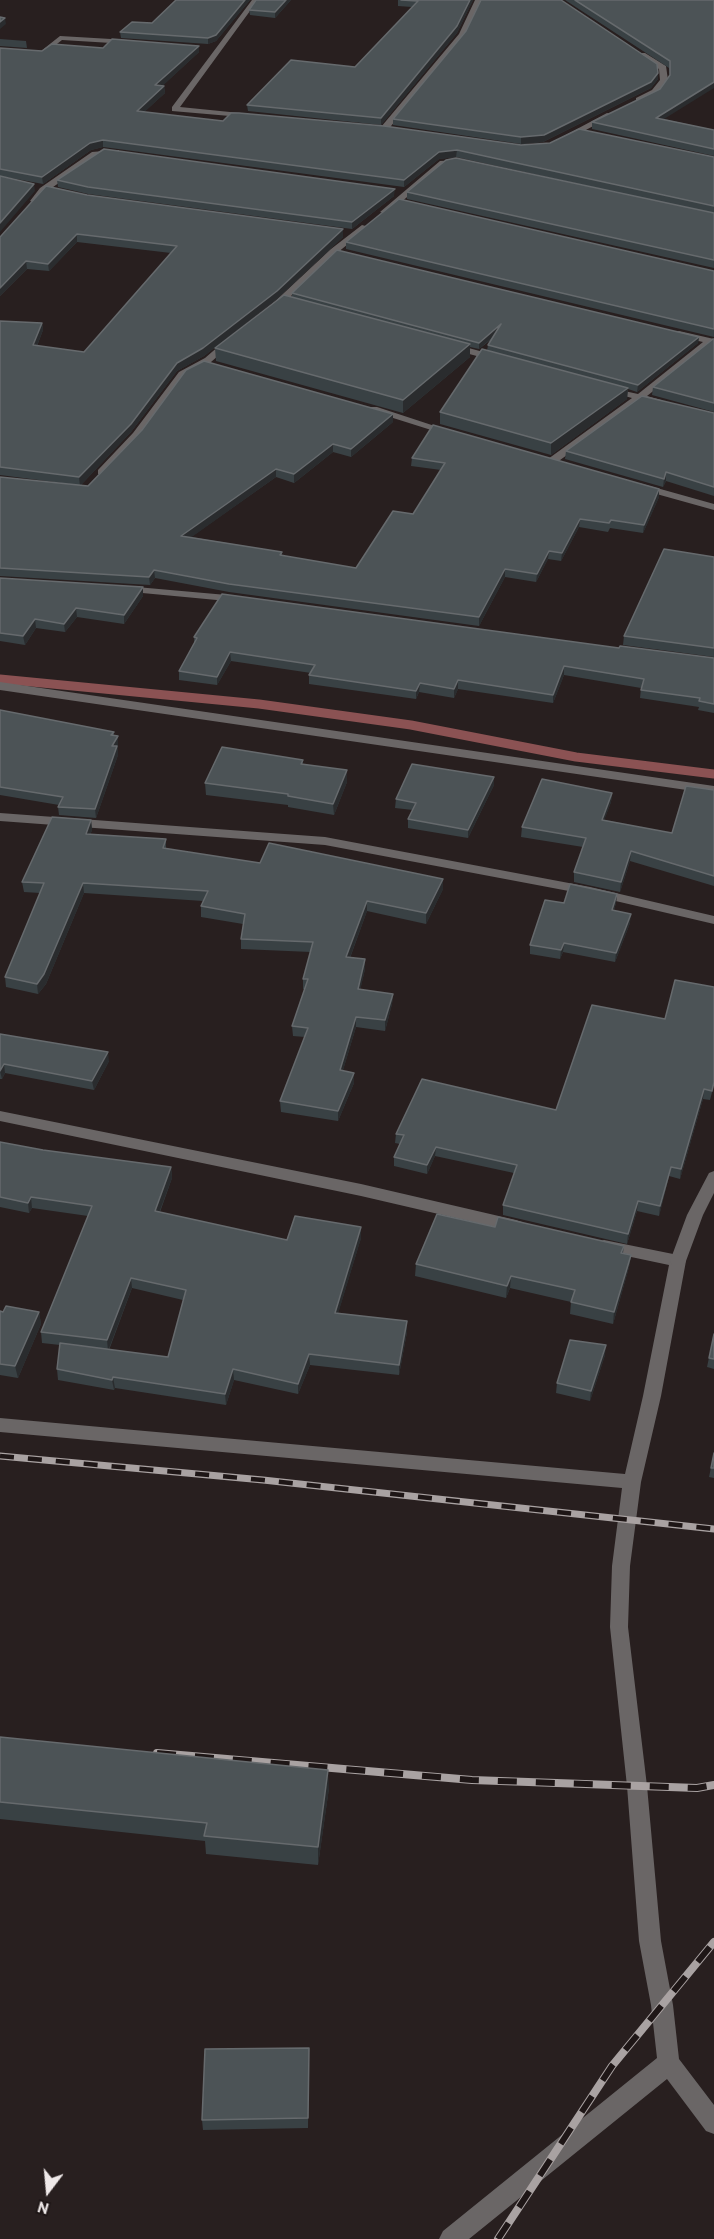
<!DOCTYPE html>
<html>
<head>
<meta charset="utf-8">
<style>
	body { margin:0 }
	#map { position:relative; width:714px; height:2239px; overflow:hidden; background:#281f1f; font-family:"PT Sans",sans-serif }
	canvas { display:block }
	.north { position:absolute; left:18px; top:2161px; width:60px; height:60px; -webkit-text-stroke:4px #1e1616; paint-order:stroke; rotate:196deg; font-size:16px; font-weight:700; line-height:24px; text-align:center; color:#efe9e9 }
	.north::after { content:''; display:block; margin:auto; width:21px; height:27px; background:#efe9e9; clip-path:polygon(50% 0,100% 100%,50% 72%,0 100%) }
</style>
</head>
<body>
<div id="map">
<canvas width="714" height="2239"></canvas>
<div class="north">N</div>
</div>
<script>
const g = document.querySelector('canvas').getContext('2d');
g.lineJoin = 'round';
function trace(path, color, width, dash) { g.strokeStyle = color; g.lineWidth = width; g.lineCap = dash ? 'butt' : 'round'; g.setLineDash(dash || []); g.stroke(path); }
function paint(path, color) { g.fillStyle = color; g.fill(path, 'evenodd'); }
const stream = new Path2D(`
	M0 679 259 704 411 725 576 757 714 774`);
const minor = new Path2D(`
	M252 0H258L180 107 250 114H253V118L172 111V107Z
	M475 0H481L464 36 387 131H381V127L459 34Z
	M60 36 128 40 132 42 128 44 62 40 43 55 0 52V48L41 51Z
	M639 53H645L666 66 668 80 658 94 639 102H636V98L652 90 660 80 659 69 639 57Z
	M607 113 614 115 567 140 560 138Z
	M116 150H119V154L97 156 46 192 37 203 30 201 40 188 92 152Z
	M462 160H465V164L445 165 387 214 380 212 440 161Z
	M362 225 369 227 337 253 276 310H270V306L331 249Z
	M679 331 714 339V345L712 344 647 396 661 400V404L641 401 556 463H548V459L632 398 606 391V387L638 394 703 342 676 336V332Z
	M227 339 235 341 211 362 185 376 141 437 106 474H98V470L133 433 179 372 205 358Z
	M450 343 502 357 504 359 499 362 447 348V344Z
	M371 407H377L456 433 447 435 371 411Z
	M639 483 714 504V510L635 488 634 486Z
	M125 586 238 596 244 599 238 602 121 591 119 589Z
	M0 682 714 786V794L0 690Z
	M0 813 325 837 590 887 714 916V924L590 895 325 845 0 821Z
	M0 1111 361 1184 516 1220 522 1222 524 1226 522 1230 516 1232 361 1196 0 1121Z
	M604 1240 678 1255 684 1257 686 1261 661 1396 641 1482 630 1566 628 1627 647 1786 661 1941 673 2005 679 2059 714 2105V2134L706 2131 667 2079 469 2239H439L443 2231 657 2058 651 2005 639 1941 627 1786 610 1627 612 1566 622 1488 0 1432V1418L625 1474 643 1396 669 1265 598 1250 596 1246 598 1242Z`);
const tertiary = new Path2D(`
	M714 1171V1193L703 1215 686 1261 684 1265H672L670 1261 687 1215 709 1173Z`);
const railFar1 = new Path2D(`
	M0 1456 263 1480 714 1529`);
const rail = new Path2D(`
	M157 1753 472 1780 697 1788 714 1785
	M498 2239 612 2066 714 1942`);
const wall = new Path2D(`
	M176 0H250L216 41 208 44 121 38 120 32 152 23Z
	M291 0 275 18 250 15 249 10Z
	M398 0H473L457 33 381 125 248 111 247 105 355 67 412 7 398 6Z
	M565 0H714L664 119 714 130V156L592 129V122L660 89 670 76 669 68Z
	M466 31 658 79 651 88 543 142 521 144 393 125V119Z
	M0 39 26 41 27 48 0 46Z
	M199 46V52L162 86H164L165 93 144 112 223 121 521 145 714 157V268L407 199V192L642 198 456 157 439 159 404 187 103 147 91 150 43 184 0 176V48L42 51 103 48Z
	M57 180 394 196 352 229 88 194 58 187Z
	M87 195 343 229V237L278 298 204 356 177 371 131 432 80 486H88L393 422 351 457 333 452 294 483 276 477 191 537 282 552V556L356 568 413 514 441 470 411 466 412 458 659 489V497L643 533 610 528 608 532 579 527 561 561 548 559 536 582 505 577 479 626 229 592 155 578 150 585 0 576V477L77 485 0 475V321L42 323 43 330 37 346 84 352 171 253 77 242 49 271 27 269 0 296V237Z
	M346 242 714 271V337L346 249Z
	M292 293 699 337 698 343 637 392 628 389 627 399 551 455 440 424V412L487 351 488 345 493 338 479 349 470 347V357L403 413 216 361 215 348 292 297Z
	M714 339V412L652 395 653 387Z
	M714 413V496L666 481 663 487 565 459 566 451Z
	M714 557V657L623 645 624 636Z
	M0 578 143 596 124 624 77 617 65 632 36 628 25 645 0 641Z
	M194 637 619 648 714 658V713L698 710 699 707 640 698 641 688 564 675 553 703 458 689 454 698 419 692 416 699 309 684V675L311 673 231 661 217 685 179 680V671L194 644Z
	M0 710 114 732V736L118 745 117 746 118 755 96 818 59 815 58 807 59 805 0 795Z
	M303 760V765L347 770V782L334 815 288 807V805L206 795 205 783Z
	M494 785 468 838 408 828V819L413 810 395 808 396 799Z
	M714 790V886L630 861 620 892 574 882V872L583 847 521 837 522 827 612 793 611 802 604 820 672 833Z
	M91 820 92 830 90 835 166 839V849L260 863 443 889 426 924 367 911 350 958 365 969 360 990 393 994 392 1004 385 1031 356 1027 343 1070 354 1083 338 1121 281 1112 280 1101 305 1037 293 1036 292 1026 305 989H303V979L311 952 241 949V939L243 924 201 917V906L203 901 84 893 46 984 38 994 6 987 5 977 40 893 24 892 22 882Z
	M617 894 616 903 614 910 630 923 615 962 563 952 560 959 530 954V945L564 903Z
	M665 1019 714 1085 710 1100 703 1099 680 1179 669 1176 659 1216 637 1211 627 1244 503 1215V1205L514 1173 435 1156 427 1174 394 1166V1157L400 1144 395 1143 396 1134 556 1110Z
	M0 1034 109 1061 94 1090 5 1073 2 1079H0Z
	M0 1142 43 1150 171 1167 172 1178 160 1212 287 1240 361 1238 338 1313 407 1321V1332L399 1375 310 1365 298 1394 234 1380 226 1405 115 1388 114 1390 58 1380 57 1369 60 1345 42 1343 41 1332 88 1216 32 1208 29 1213 0 1207ZM132 1288 183 1300 168 1357 109 1350Z
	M495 1227 624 1246 623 1253 631 1255 629 1267 613 1324 570 1314 571 1302 510 1288 506 1298 415 1276 416 1264Z
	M0 1311 39 1312 41 1324 18 1378 0 1375Z
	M714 1334V1369L707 1367Z
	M605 1355 590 1401 556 1393 557 1383Z
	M714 1453V1478L709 1477Z
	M0 1737 329 1788 318 1865 206 1854 205 1841 0 1819Z
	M309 2048 308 2128 203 2130 202 2120Z`);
const shadedWall = new Path2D(`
	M245 0H250L216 41 208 44V38Z
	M286 0H291L275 18V12Z
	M470 0H473L457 33 381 125V118Z
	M5 18 6 24 0 29V22Z
	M199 46V52L156 92 155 85Z
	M658 73V79L651 88 543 142 521 144V137Z
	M714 82V88L656 124V118Z
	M164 86 165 93 138 118 137 111Z
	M103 140V147L91 150 43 184 42 177 90 143Z
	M457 150 456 157 439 159 404 187V180L439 152Z
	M34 184 35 191 0 232V223Z
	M395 189 394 196 352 229V222Z
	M343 229V237L278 298 204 356 177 371 131 432 80 486 79 477 177 363Z
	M77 234V242L49 271 48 264Z
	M26 261 27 269 0 296V288Z
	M42 323 43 330 34 353 33 345Z
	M501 324V330L479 349V343Z
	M699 337 698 343 637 392 638 385Z
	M470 344V357L403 413V400Z
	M628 388 627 399 551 455V443Z
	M393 414V422L351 457V449Z
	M333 444V452L294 483V474Z
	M276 469V477L182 544 181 536Z
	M666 472V481L663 487 664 479Z
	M659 489V497L643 533 644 525Z
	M580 519 579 527 561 561 562 553Z
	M549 551 548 559 536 582 537 574Z
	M505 569V577L479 626V617Z
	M154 570 155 578 150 585 149 577Z
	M143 587V596L124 624V615Z
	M76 608 77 617 65 632 64 624Z
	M35 619 36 628 25 645 23 636Z
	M230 652 231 661 217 685V677Z
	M564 666V675L553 703V695Z
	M458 680V689L454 698V689Z
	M420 683 419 692 416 699V691Z
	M118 736V755L96 818 95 809 112 746Z
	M347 770V782L334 815 333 804Z
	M494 777V785L468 838V830Z
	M612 793 611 802 601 829 602 820Z
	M91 820 92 830 87 844 86 834Z
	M631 851 630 861 620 892 621 882Z
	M443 879V889L426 924V913Z
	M83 883 84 893 46 984 38 994 37 984Z
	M617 894 616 903 611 919 612 910Z
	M367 901V911L346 968V957Z
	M631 914 630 923 615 962 616 953Z
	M564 943 563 952 560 959 561 950Z
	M365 959V969L358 1000V989Z
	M393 994 392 1004 385 1031V1020Z
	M356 1017V1027L340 1080V1070Z
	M108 1052 109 1061 94 1090 92 1081Z
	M4 1064 5 1073 2 1079 0 1071Z
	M354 1073V1083L338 1121V1111Z
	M704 1089 703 1099 680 1179 681 1169Z
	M436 1147 435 1156 427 1174V1165Z
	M171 1167 172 1178 156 1221 155 1211Z
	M671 1167 669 1176 659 1216 660 1206Z
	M31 1197 32 1208 29 1213 28 1203Z
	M638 1201 637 1211 627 1244 628 1234Z
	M361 1227V1238L335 1324V1313Z
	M631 1255 629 1267 613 1324 614 1312Z
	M511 1276 510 1288 506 1298 507 1286Z
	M131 1278 132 1288 108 1351 107 1340Z
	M39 1312 41 1324 18 1378 15 1366Z
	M407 1321V1332L399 1375V1365Z
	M606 1345 605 1355 590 1401 591 1391Z
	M309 1354 310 1365 298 1394V1384Z
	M233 1369 234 1380 226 1405 225 1394Z
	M113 1377 115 1388 114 1390 112 1380Z
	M328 1770 329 1788 318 1865V1847Z`);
const building = new Path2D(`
	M176 0H245L216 35 208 38 120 32 132 22 152 23Z
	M256 0H286L275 12 249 10Z
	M401 0H470L457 26 381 118 247 105 291 60 355 67 418 1Z
	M481 0H561L657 64 658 73 651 82 544 135 521 137 393 119 466 31Z
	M575 0H714V82L656 118 714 130V149L592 122 660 89 670 75V61Z
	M0 17 5 18 0 22Z
	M112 39 199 46 155 85 164 86 137 111 223 121 231 113H239L384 126 521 145 550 143 579 129 714 157V206L457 150 439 152 404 180 103 140 90 143 42 177 0 169V48L42 51 52 44 103 48Z
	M104 149 395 189 352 222 88 187 57 180Z
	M456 158 714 213V260L407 192 446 160Z
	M0 176 34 184 0 223Z
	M46 186 87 195 343 229 277 291 203 348 177 363 131 424 79 477 0 467V321L42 323 33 345 84 352 177 246 77 234 48 264 26 261 0 288V237Z
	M399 199 714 271V329L346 242Z
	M337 250 699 337 638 385 488 345 501 324 479 343 292 293Z
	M284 295 470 344 403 400 215 348Z
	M713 339H714V403L653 387Z
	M482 349 628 388 551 443 440 412Z
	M204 361 393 414 351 449 333 444 294 474 276 469 181 536 282 552 280 555 356 568 393 511 413 514 445 463 412 458 433 425 659 489 644 525 611 520 609 523 580 519 562 553 549 551 537 574 505 569 479 617 229 584 154 570 149 577 0 568V477L88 486 142 430 186 370Z
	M642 396 714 413V487L666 472 664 479 566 451Z
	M664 549 714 557V648L624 636Z
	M0 578 143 587 124 615 76 608 64 624 35 619 23 636 0 633Z
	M222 594 619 648 620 646 714 658V704L699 701 700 698 641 690 644 679 564 666 553 695 458 680 454 689 420 683 416 691 309 675 315 665 230 652 217 677 179 671 197 638 194 637Z
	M0 710 114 732 111 735 118 736 112 746H117L95 809 58 807 63 797 0 787Z
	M222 747 303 760 301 764 347 770 333 804 288 796V794L205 783Z
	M412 764 494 777 468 830 408 819 416 803 396 799Z
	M542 779 612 793 602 820 672 833 686 786 714 790V876L631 851 621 882 574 872 586 838 522 827Z
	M52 817 91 820 86 834 166 839 163 848 260 863 269 843 443 879 426 913 367 901 346 957 365 959 358 989 393 994 385 1020 356 1017 340 1070 354 1073 338 1111 280 1101 308 1028 292 1026 308 979H303L313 942 241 939 245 914 201 906 208 891 83 883 44 974 37 984 5 977 44 883 22 882Z
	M570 884 617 894 612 910 631 914 616 953 564 943 561 950 530 945 545 900 564 903Z
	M675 980 714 987V1082L712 1091 704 1089 681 1169 671 1167 660 1206 638 1201 628 1234 503 1205 517 1165 436 1147 427 1165 394 1157 404 1135 396 1134 422 1079 556 1110 592 1005 665 1019Z
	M0 1034 108 1052 92 1081 4 1064 0 1071Z
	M0 1142 43 1150 171 1167 155 1211 287 1240 295 1216 361 1227 335 1313 407 1321 399 1365 309 1354 298 1384 233 1369 225 1394 113 1377 112 1380 57 1369 60 1343 168 1357 186 1290 131 1278 107 1340 41 1332 92 1206 31 1197 28 1203 0 1197Z
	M437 1214 495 1227 498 1217 624 1246 621 1253 631 1255 614 1312 571 1302 575 1290 511 1276 507 1286 416 1264Z
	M6 1306 39 1312 15 1366 0 1364V1311L3 1312Z
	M714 1334V1359L709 1358Z
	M570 1340 606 1345 591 1391 557 1383Z
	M714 1453V1468H711Z
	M0 1737 328 1770 318 1847 204 1836 207 1823 0 1802Z
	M309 2048 308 2118 202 2120 205 2049Z`);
trace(stream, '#8b5253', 9);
paint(minor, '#6a6666');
paint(tertiary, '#6a6666');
trace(railFar1, '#a9a2a2', 7);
trace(rail, '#a9a2a2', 8);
trace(railFar1, '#1e1616', 4.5, [14]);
trace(rail, '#1e1616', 6, [19]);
paint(wall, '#394144');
paint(shadedWall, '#2a2c2e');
paint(building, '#4c5356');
trace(building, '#666a6d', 1.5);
</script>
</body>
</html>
